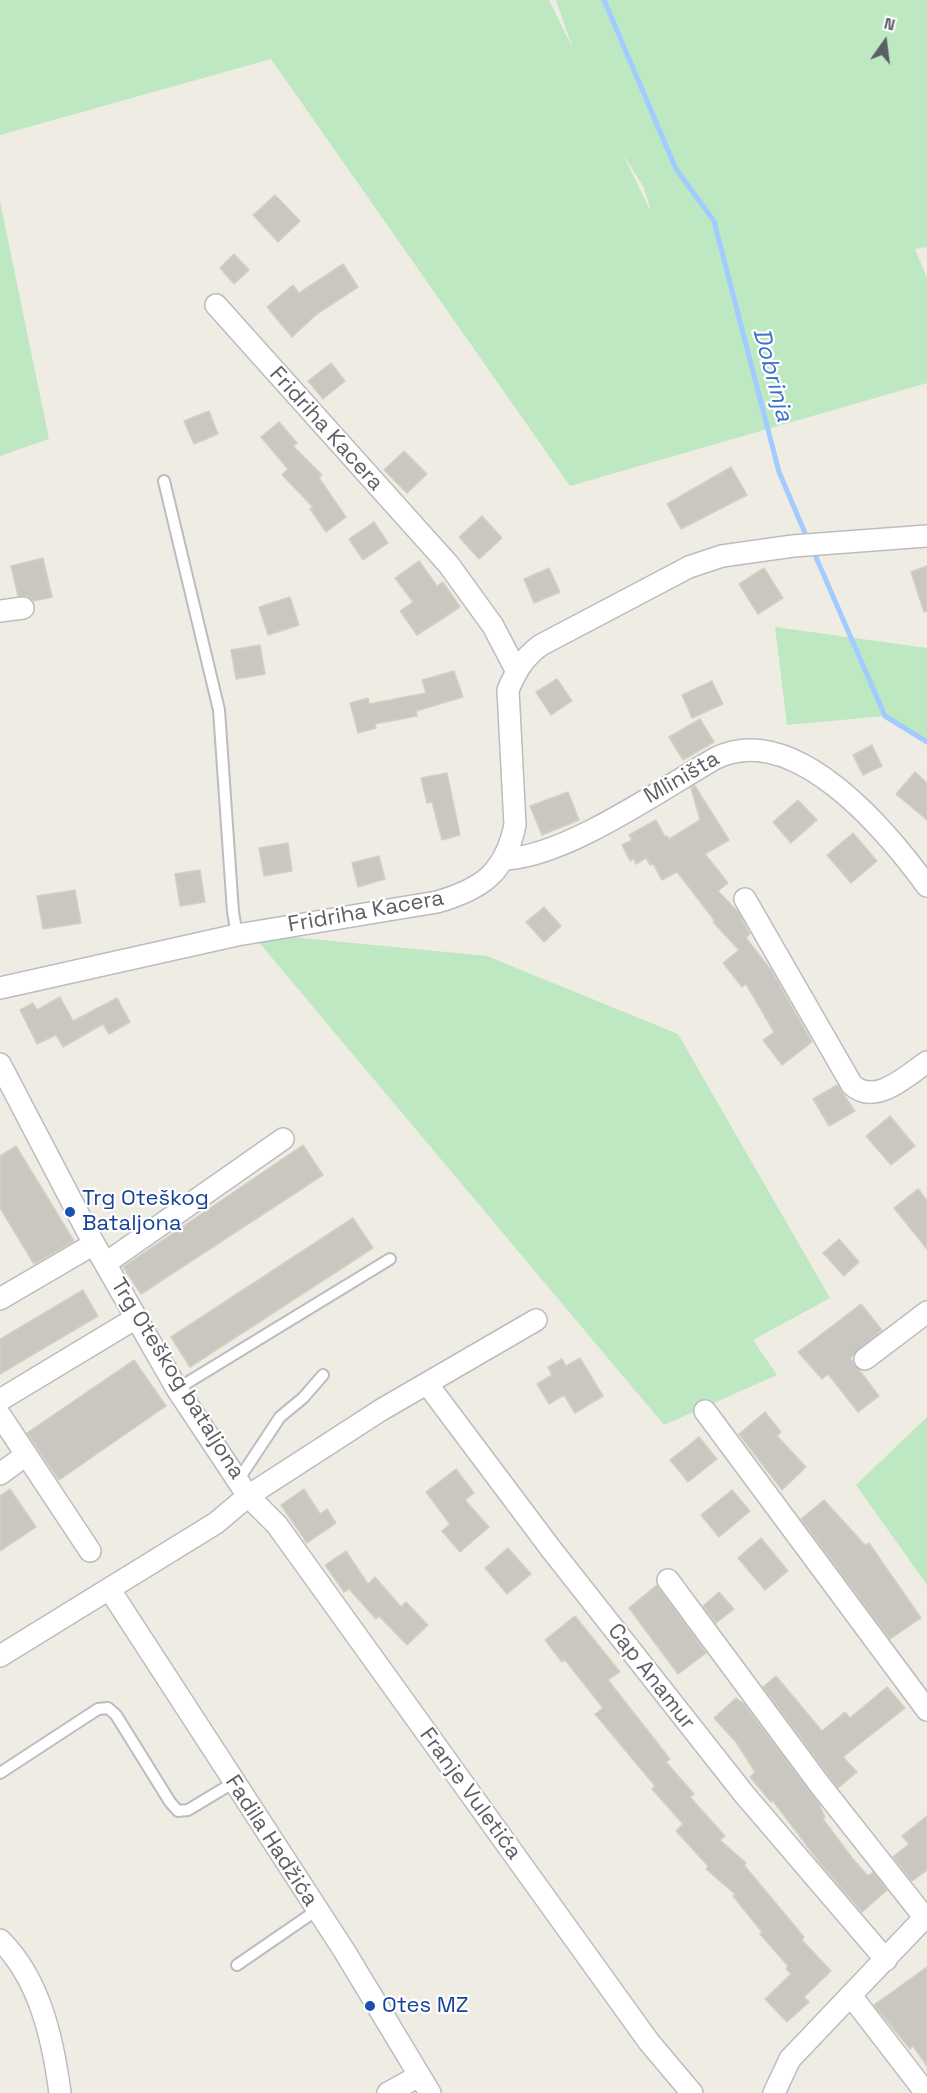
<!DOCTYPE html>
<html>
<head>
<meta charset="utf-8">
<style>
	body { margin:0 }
	#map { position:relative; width:927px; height:2093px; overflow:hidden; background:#efede3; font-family:"Space Grotesk",sans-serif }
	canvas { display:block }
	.north { position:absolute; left:855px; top:12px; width:60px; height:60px; -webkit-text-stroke:4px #fff; paint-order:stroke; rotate:14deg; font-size:16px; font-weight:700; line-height:24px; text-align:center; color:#5b5e64 }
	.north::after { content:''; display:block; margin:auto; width:21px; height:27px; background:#5b5e64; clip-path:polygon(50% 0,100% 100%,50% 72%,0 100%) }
</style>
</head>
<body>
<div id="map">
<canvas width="927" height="2093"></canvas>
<div class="north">N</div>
</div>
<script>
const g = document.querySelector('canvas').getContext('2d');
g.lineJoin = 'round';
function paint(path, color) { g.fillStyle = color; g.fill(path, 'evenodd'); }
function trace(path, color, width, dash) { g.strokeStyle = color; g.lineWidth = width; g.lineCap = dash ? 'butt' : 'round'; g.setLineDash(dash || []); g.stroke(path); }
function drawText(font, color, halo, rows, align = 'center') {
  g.font = font + ' "Space Grotesk",sans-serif'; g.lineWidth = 4.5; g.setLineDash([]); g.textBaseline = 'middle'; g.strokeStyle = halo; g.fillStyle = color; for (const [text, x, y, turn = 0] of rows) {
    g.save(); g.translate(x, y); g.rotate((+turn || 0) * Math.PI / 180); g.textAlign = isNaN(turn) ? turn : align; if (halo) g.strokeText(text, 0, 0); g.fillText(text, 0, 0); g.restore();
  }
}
const green = new Path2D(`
	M0 0H549L573 49 556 0H927V247L915 249 927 278V383L570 486 271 59 0 135ZM623 154 644 188 650 208H649Z
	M0 201 49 439 0 456Z
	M775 627 927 648V742L885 716 787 725Z
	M251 933 487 956 678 1034 830 1298 753 1340 777 1375 664 1425Z
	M927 1417V1585L856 1485Z`);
const stream = new Path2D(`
	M604 0 676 169 714 221 779 472 808 540
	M812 548 885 716 927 742`);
const building = new Path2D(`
	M275 195 300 221 278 242 253 215Z
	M234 254 249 270 234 284 220 268Z
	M343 264 358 287 317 314 292 337 267 307 293 285 299 293Z
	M331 363 345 381 323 399 308 381Z
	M209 411 218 434 194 444 184 421Z
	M279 422 297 443 293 446 322 475 319 478 346 517 326 532 310 509 313 507 282 475 288 469 261 437Z
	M404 451 427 474 407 493 384 470Z
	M731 467 747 495 681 529 667 504Z
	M482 516 502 538 479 559 459 537Z
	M374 522 388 543 363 560 349 539Z
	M43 558 52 597 34 601 27 596H18L11 566Z
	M419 561 437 586 443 582 460 607 417 635 400 611 413 602 395 578Z
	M927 566V611L924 612 911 572Z
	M549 568 560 592 534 603 524 579Z
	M764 568 783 598 758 614 739 584Z
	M290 597 299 625 268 635 259 607Z
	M260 645 265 674 236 679 231 650Z
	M454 671 463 697 416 711 417 716 375 724 376 728 358 733 350 703 368 698 369 704 426 693 422 680Z
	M557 679 572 701 551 715 536 692Z
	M712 681 723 704 692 718 682 695Z
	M700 719 714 742 683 760 669 737Z
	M872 745 882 766 863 775 853 755Z
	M915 772 927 783V820L896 794Z
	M447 773 460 835 442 840 432 802 427 803 421 778Z
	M695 786 729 840 705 854 728 883 718 891 738 912 750 934 746 938 771 970 812 1042 782 1065 763 1040 774 1032 746 984 742 987 723 963 739 950 713 922 715 921 677 872 662 880 653 864 650 865 646 858 636 864 634 859 630 861 622 845 632 840 629 835 656 820 665 837 667 836 669 839 700 820 691 788Z
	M568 792 579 820 542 835 530 806Z
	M798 800 817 820 791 843 773 822Z
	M853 833 877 861 851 883 827 855Z
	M288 843 292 871 264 876 259 848Z
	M379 856 385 879 358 887 352 863Z
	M200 870 205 902 180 906 175 874Z
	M75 890 81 923 43 929 37 896Z
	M544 907 561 926 544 942 526 922Z
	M60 997 73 1021 117 998 130 1022 109 1034 103 1024 63 1047 56 1035 37 1044 20 1010 33 1003 37 1010Z
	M837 1085 855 1111 829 1126 813 1099Z
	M890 1116 915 1146 891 1165 866 1136Z
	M303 1145 323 1175 141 1294 123 1267Z
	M16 1146 74 1241 34 1264 0 1208V1156Z
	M918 1189 927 1200V1249L894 1208Z
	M353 1218 373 1248 190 1367 171 1337Z
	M839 1239 859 1262 844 1276 823 1253Z
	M83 1290 98 1316 0 1374V1339Z
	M861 1304 882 1330 850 1358 879 1396 858 1412 828 1374 822 1379 798 1352Z
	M580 1358 603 1396 575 1413 564 1395 549 1404 537 1384 552 1375 548 1367 562 1359 566 1366Z
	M134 1360 166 1406 59 1480 27 1433Z
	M765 1412 781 1432 777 1436 806 1467 782 1490 739 1434Z
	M699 1437 717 1459 688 1482 670 1460Z
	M456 1469 474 1493 465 1500 489 1527 460 1552 442 1531 450 1524 426 1492Z
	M10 1489 36 1527 0 1551V1496Z
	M304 1489 320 1514 327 1509 336 1523 307 1543 281 1505Z
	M732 1490 750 1511 719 1537 701 1515Z
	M824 1500 865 1545 869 1543 921 1618 890 1639 801 1519Z
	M761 1538 788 1571 765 1590 738 1558Z
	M508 1548 531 1574 507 1594 485 1568Z
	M346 1551 368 1584 375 1577 401 1607 406 1602 428 1625 407 1645 379 1616 376 1619 349 1589 344 1592 325 1565Z
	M657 1585 706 1653 678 1674 629 1608Z
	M719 1592 734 1609 716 1623 703 1606Z
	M575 1616 620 1672 608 1680 670 1759 666 1762 694 1794 690 1797 725 1836 720 1840 746 1863 744 1865 804 1937 802 1940 831 1971 804 1997 809 2002 787 2022 765 1999 791 1974 786 1969 788 1966 760 1934 762 1932 733 1896 735 1894 706 1869 708 1866 676 1831 683 1824 652 1789 655 1786 595 1714 603 1708 565 1660 562 1662 545 1640Z
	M776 1676 822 1731 845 1712 850 1718 887 1687 905 1708 843 1757 857 1772 838 1788 763 1687Z
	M736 1698 744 1704 819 1804 825 1817 823 1819 853 1859 868 1876 873 1872 887 1890 862 1912 820 1863 773 1801 771 1802 750 1777 755 1772 736 1742 714 1718Z
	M927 1816V1870L912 1881 893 1857 909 1844 902 1836Z
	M927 1967V2066L913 2046 910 2049 874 2005Z`);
const service = new Path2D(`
	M164 481 219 710 233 912 237 935
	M177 1389 390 1259
	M239 1479 280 1417 303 1398 323 1375
	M0 1773 98 1709 108 1708 116 1715 170 1802 178 1811 188 1810 233 1783
	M237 1965 317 1910`);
const minor = new Path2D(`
	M216 305 449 565 493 626 516 670
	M0 611 23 608
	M505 859C567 856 660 790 716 758 795 720 886 830 927 886
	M745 899 852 1085C876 1106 906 1076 927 1062
	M0 988 237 935 437 902C482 889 505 873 515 825L508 690C516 671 524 657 541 645L689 567 722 556 793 546 927 536
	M0 1064 94 1244 177 1389 248 1496 277 1525 649 2042 692 2093
	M106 1263 283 1139
	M0 1299 94 1244
	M865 1359 927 1312
	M428 1385 551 1549 744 1794 886 1960
	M0 1400 136 1318
	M705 1411 927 1710
	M0 1415 90 1551
	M0 1474 26 1455
	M668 1580 820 1785 925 1918
	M110 1590 345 1952 430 2093
	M0 1656 216 1523 248 1496 381 1410 536 1320
	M0 1940C40 1979 53 2040 60 2093
	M852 1997 926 2093
	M388 2093 419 2076
	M774 2093 790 2059 927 1915`);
const markers = [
	[70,1212,6,"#1a4fb4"],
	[370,2006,6,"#1a4fb4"]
];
const streetNames = [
	["Fridriha Kacera",326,429,48],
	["Mliništa",682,778,-30],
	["Fridriha Kacera",366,912,-10],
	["Trg Oteškog bataljona",177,1379,58],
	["Cap Anamur",651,1677,52],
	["Franje Vuletića",470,1794,54],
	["Fadila Hadžića",271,1841,57]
];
const transitNames = [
	["Trg Oteškog",82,1199],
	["Bataljona",82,1224],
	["Otes MZ",382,2006]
];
const waterNames = [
	["Dobrinja",772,375,75]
];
paint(green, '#bde8c2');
trace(stream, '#a2ccff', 5);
paint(building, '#cac7c0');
trace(building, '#d4d0c1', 1.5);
trace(service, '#babcc2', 14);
trace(minor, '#babcc2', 24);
trace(service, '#fff', 10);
trace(minor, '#fff', 21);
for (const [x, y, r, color] of markers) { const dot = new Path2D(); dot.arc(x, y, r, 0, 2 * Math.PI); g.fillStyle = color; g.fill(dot); trace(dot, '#fff', 2); }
drawText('22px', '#5b5e64', '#fff', streetNames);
drawText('22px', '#164399', '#fff', transitNames, 'left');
drawText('italic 24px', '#3d71ca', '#fff', waterNames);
</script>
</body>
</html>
